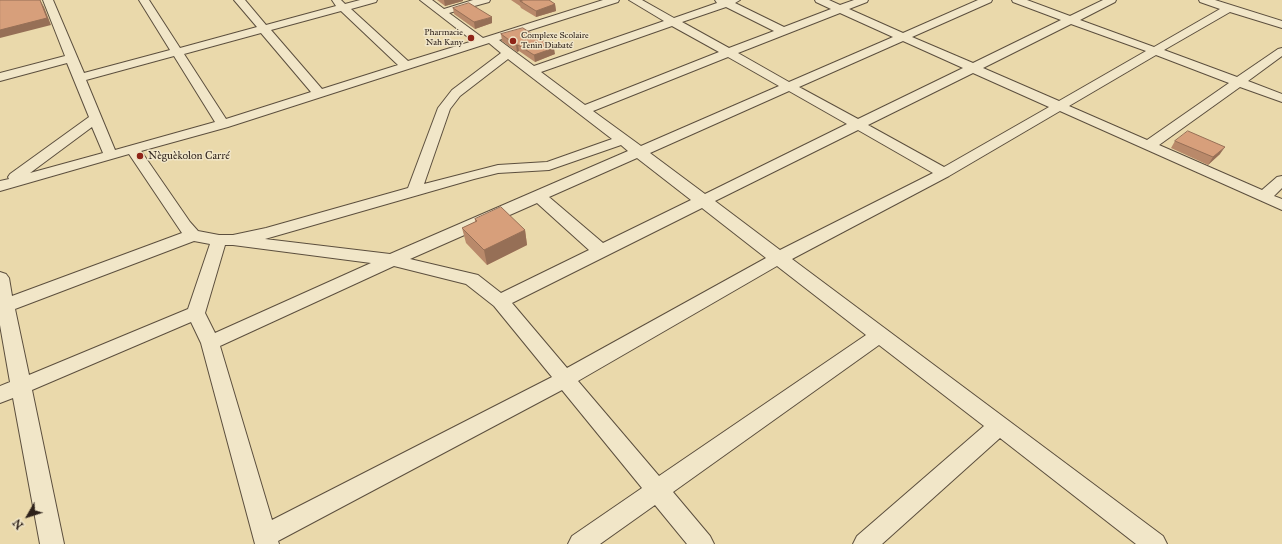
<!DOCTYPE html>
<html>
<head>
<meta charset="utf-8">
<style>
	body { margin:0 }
	#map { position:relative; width:1282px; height:544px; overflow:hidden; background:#ead9ab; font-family:"IM FELL Great Primer",serif }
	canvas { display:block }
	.north { position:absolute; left:8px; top:496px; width:40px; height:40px; -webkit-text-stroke:3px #f1e6c8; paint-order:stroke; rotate:231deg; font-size:11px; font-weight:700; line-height:16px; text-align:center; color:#2d211a }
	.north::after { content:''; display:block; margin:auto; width:14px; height:18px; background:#2d211a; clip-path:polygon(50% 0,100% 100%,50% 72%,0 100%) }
</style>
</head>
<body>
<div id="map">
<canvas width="1282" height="544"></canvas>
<div class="north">N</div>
</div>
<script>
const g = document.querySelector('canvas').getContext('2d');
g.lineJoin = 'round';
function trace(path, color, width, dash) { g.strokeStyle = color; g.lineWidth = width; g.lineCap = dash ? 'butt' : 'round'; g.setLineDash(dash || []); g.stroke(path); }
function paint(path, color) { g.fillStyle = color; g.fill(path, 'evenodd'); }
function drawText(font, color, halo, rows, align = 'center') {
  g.font = font + ' "IM FELL Great Primer",serif'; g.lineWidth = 3; g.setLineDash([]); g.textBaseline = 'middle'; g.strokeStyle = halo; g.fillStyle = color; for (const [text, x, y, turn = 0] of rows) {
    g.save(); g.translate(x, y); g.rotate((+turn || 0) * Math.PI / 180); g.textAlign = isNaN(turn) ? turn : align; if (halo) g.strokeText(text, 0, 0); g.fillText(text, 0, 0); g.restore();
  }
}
const street = new Path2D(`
	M43 0H53L84 73 170 50 139 0H149L180 48 257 27 234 0H245L266 25 336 6 332 0H341L345 4 360 0H377L376 2 351 9 408 61 473 41 420 0H432L444 9 473 0H490L489 2 449 13 483 38 603 0H619L618 2 499 40 534 66 664 21 629 0H642L674 18 717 3 715 0H740L735 3 784 27 831 9 816 2 815 0H829L840 5 854 0H868L867 2 849 9 903 33 978 0H992L991 2 912 37 973 63 1061 20 1013 2 1012 0H1027L1070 16 1103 0H1116L1115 2 1080 20 1154 47 1220 9 1200 2 1199 0H1215L1282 21V28L1230 12 1164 50 1237 77 1278 49 1282 48V56L1248 81 1282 94V102L1240 87 1159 145 1262 190 1277 177 1282 176V188L1274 196 1282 199V210L1060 111 949 176 792 259 1163 536 1167 544H1136L1000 438 882 544H853L857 536 984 426 879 345 673 492 710 536 714 544H687L655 505 600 544H568L572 536 642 488 562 390 278 541 279 544H255L201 343 191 322 32 390 64 544H40L13 398 0 403V386L10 382 0 325V272L6 274 9 278 12 296 182 233 129 154 0 191V181L9 179 8 177 10 174 89 117 67 63 0 81V73L65 56ZM726 7 774 31 729 48 682 22ZM341 11 398 65 322 89 271 30ZM840 13 893 37 789 82 738 53ZM1071 24 1146 51 1059 101 983 68ZM672 26 719 52 585 105 541 72ZM261 33 311 92 226 119 184 54ZM903 41 963 68 858 119 799 87ZM489 43 501 53 452 90 438 108 408 188 266 228 233 235H219L198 231 190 222 141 151 228 127ZM1156 55 1229 83 1147 140 1069 106ZM174 56 215 122 115 150 86 80ZM728 57 779 86 641 146 593 111ZM508 59 612 139 547 162 498 165 424 184 450 109 460 96ZM973 73 1049 107 944 167 868 125ZM789 91 847 124 705 194 650 153ZM92 127 103 153 30 173ZM858 130 933 173 780 250 715 201ZM621 145 628 151 390 254 265 239 474 179 498 173 549 170ZM637 158 691 200 603 243 549 197ZM537 203 589 250 501 293 478 275 410 259ZM702 208 766 258 567 368 512 303ZM194 241 210 244 188 309 29 375 15 309ZM225 245H233L371 263 215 333 205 313ZM394 266 466 284 494 306 552 377 272 520 220 346ZM777 266 866 335 659 476 578 381Z`);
const wall = new Path2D(`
	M437 0H463V1L445 6Z
	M511 0H549L555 4 556 11 536 17 521 8 520 6Z
	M453 8 492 23 475 29 454 14Z
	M501 34 555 54 535 62 519 51 517 52 502 41Z
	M1175 141 1220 154 1208 165 1171 148Z
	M475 219 525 230 527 245 487 265 466 243 462 228 475 222Z`);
const shadedWall = new Path2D(`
	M40 0 44 7 51 25 0 38V30Z
	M444 0H463V1L445 6Z
	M555 4 556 11 536 17V11Z
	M492 17V23L475 29 474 22Z
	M516 45H518L519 51 517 52Z
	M554 48 555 54 535 62 534 55Z
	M1225 147 1220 154 1208 165 1213 157Z
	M525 230 527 245 487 265 484 250Z`);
const building = new Path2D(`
	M0 0H40L47 18 0 30Z
	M520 0H549L555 4 536 11 520 1H522Z
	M469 3 492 17 474 22 453 8Z
	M523 28 554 48 534 55 518 45H516L501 34Z
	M1188 131 1225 147 1213 157 1175 141Z
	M501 207 525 230 484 250 462 228 477 221 475 219Z`);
const markers = [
	[471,38,4,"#8f2418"],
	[513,41,4,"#8f2418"],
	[140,156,4,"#8f2418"]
];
const farPoinames = [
	["Pharmacie",463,33],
	["Nah Kany",463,43],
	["Complexe Scolaire",521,36,"left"],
	["Tenin Diabaté",521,46,"left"]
];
const poiNames = [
	["Nèguèkolon Carré",148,156]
];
trace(street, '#5c4f3e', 2);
paint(street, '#f1e6c8');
paint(wall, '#b9896a');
paint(shadedWall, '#966f56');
paint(building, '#d79f7b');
trace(building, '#966f56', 1);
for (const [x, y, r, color] of markers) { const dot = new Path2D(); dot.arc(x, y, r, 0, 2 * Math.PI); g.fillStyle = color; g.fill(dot); trace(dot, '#f1e6c8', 1.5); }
drawText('9px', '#2d211a', '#f1e6c8', farPoinames, 'right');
drawText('11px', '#2d211a', '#f1e6c8', poiNames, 'left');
</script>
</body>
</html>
